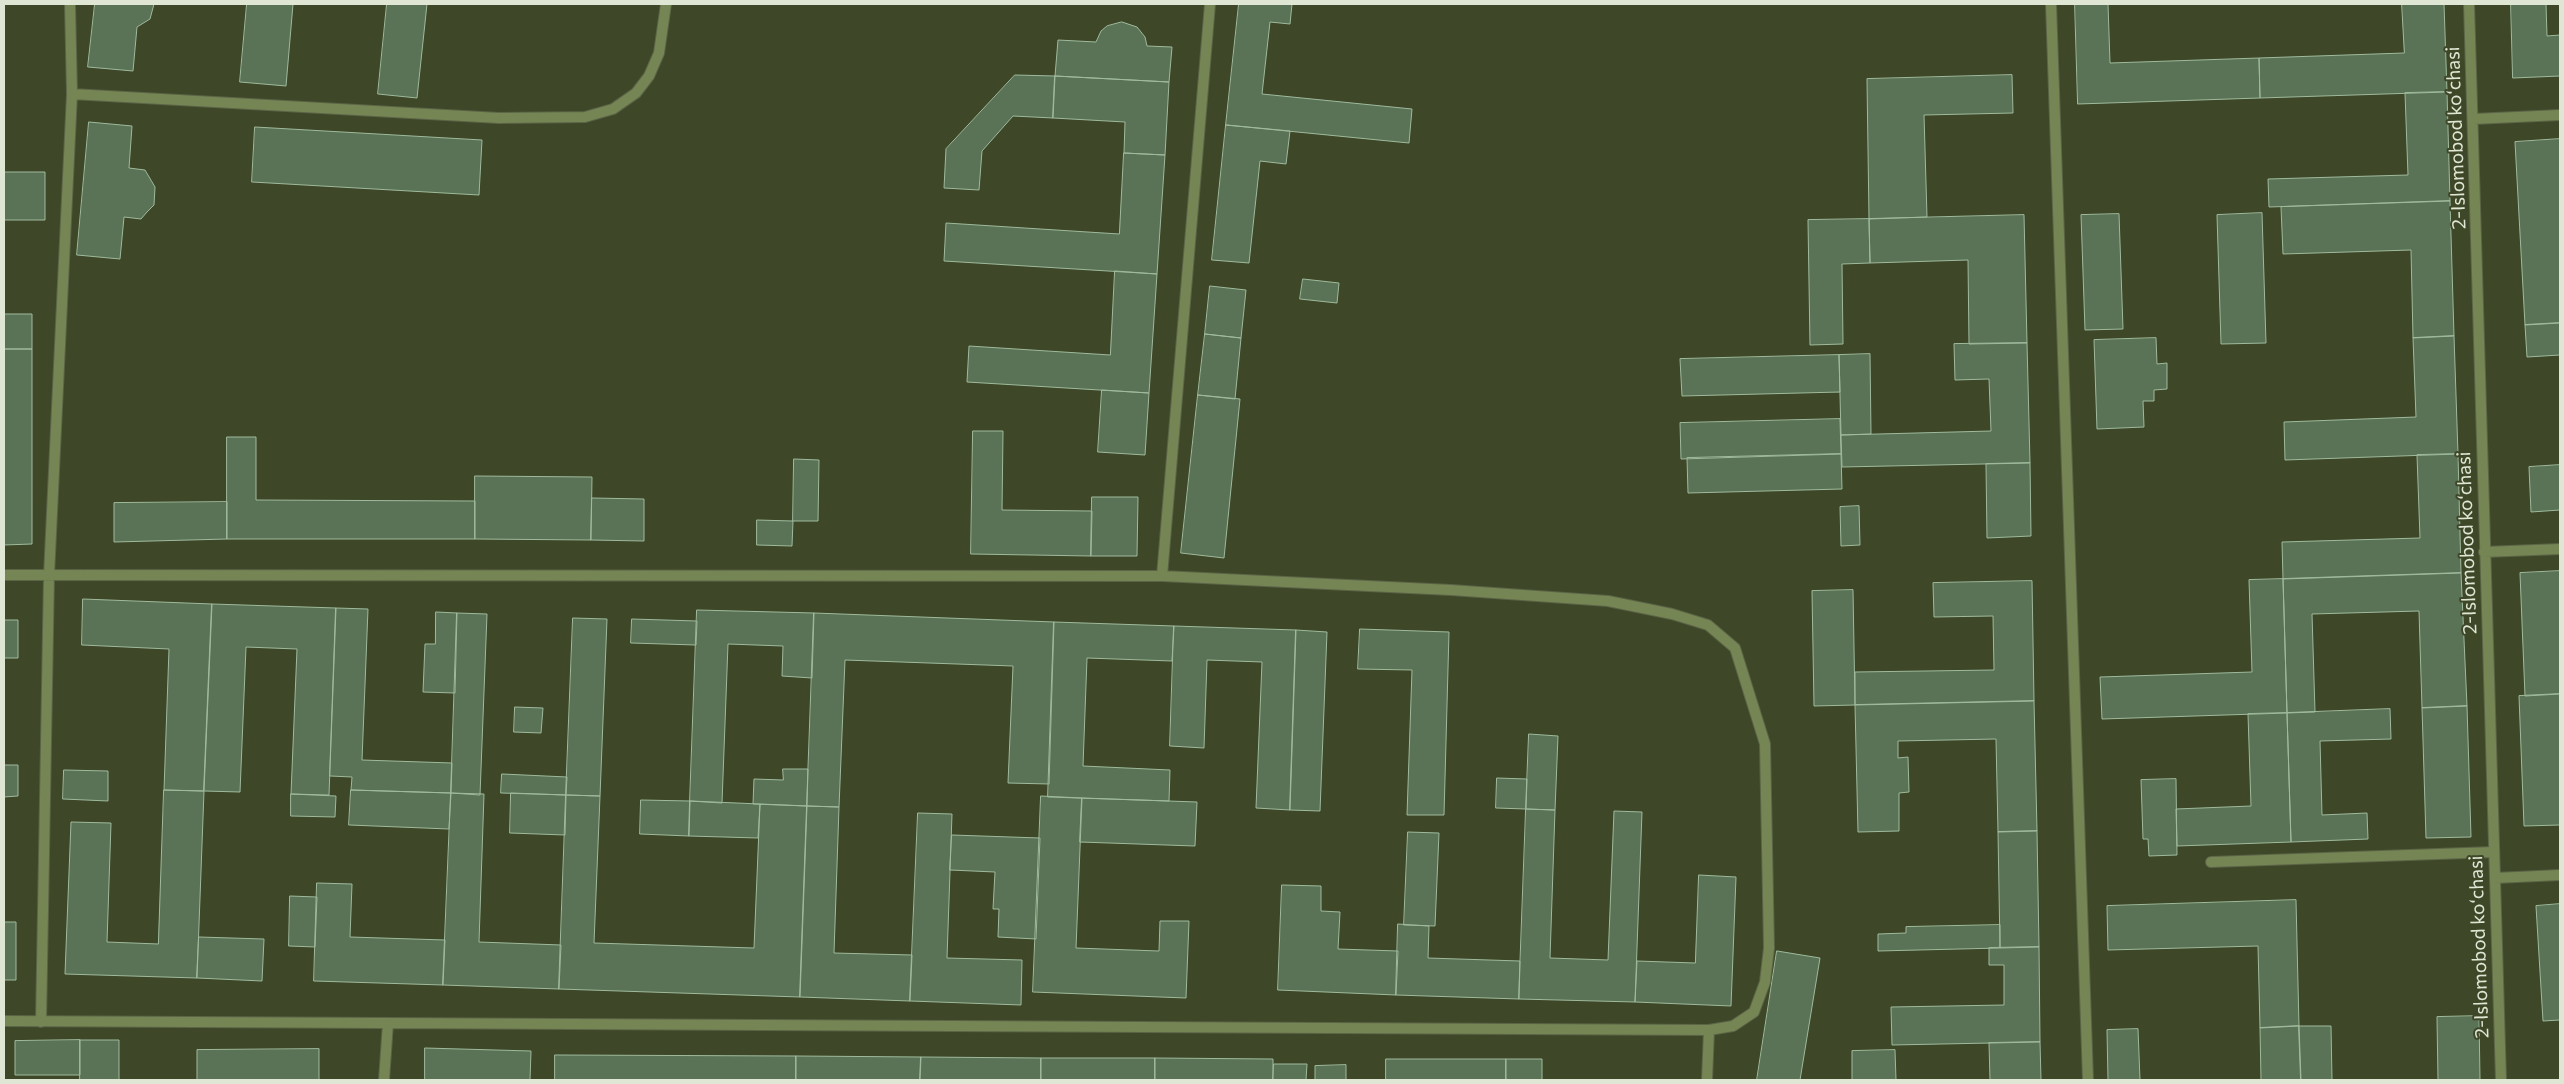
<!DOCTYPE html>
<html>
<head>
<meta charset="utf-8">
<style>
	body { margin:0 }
	#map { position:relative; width:2564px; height:1084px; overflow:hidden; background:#3e4828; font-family:Commissioner,sans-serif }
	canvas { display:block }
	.frame { position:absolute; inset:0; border:5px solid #e0e6d4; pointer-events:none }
</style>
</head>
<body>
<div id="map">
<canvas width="2564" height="1084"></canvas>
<div class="frame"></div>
</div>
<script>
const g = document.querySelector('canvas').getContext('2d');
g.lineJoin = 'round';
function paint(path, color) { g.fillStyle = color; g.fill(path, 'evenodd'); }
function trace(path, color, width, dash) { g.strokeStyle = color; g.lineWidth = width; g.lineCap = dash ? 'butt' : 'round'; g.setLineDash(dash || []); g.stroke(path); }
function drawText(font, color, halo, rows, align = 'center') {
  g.font = font + ' Commissioner,sans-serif'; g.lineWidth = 4; g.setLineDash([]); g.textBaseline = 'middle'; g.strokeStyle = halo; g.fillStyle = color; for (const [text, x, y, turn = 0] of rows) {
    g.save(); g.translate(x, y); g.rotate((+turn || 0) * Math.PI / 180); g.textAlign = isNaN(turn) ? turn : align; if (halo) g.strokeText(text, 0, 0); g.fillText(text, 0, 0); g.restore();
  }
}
const building = new Path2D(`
	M95 4H154L150 19 137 27 133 71 88 67Z
	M247 4H293L286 86 240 82Z
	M387 4H427L417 98 378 94Z
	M1239 4H1292L1290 24 1270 22 1262 94 1412 109 1409 143 1226 125Z
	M2075 4H2108L2110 63 2259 58 2260 98 2078 104Z
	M2402 4H2444L2447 92 2260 98 2259 58 2404 53Z
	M2511 4H2546L2547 36 2560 35V76L2513 78Z
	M1122 22 1137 27 1145 37 1147 46 1172 47 1169 82 1055 76 1058 40 1096 42 1101 31 1107 26Z
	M1015 75 1055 76 1053 118 1013 116 982 151 979 190 944 188 946 149Z
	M2012 75 2013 113 1924 115 1927 217 1869 219 1867 79Z
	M1055 76 1169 82 1165 155 1124 153 1125 122 1053 118Z
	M2447 92 2450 201 2269 207 2268 179 2408 175 2405 93Z
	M89 122 132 126 129 168 145 170 155 187 154 205 147 212 141 219 124 217 120 259 77 255Z
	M1226 125 1290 131 1286 164 1260 161 1249 263 1212 260Z
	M255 127 482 140 479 195 252 182Z
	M2560 139V323L2525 325 2515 142Z
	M1124 153 1165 155 1157 274 944 261 946 223 1119 234Z
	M4 172H45V220H4Z
	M2450 201 2454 336 2413 338 2411 250 2283 254 2281 207Z
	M2262 213 2266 343 2221 344 2217 215Z
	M2119 214 2123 329 2085 330 2081 215Z
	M2024 215 2027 343 1969 344 1968 260 1870 263 1869 219Z
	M1869 219 1870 263 1842 264 1843 344 1810 345 1808 220Z
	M1115 271 1157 274 1149 393 967 382 969 346 1110 355Z
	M1303 279 1339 283 1337 303 1300 299Z
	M1210 286 1246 290 1241 338 1205 334Z
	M4 314H32V349H4Z
	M2560 323V355L2527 357 2525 325Z
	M1205 334 1241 338 1235 399 1198 395Z
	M2454 336 2458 454 2285 460 2284 422 2416 417 2413 338Z
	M2156 338 2157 364 2167 363V389L2154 390V401H2143L2144 427 2097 429 2094 340Z
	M2027 343 2030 463 1842 467 1841 435 1991 431 1989 379 1955 380 1954 344Z
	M4 349H32V544L4 545Z
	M1870 354 1871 434 1841 435 1839 355Z
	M1839 355 1840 392 1682 396 1680 359Z
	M1102 390 1149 393 1145 455 1098 452Z
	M1198 395 1240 399 1224 558 1181 553Z
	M1840 419 1841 454 1681 459 1680 423Z
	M973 431H1003L1002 510 1092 511 1091 556 971 554Z
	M227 437H256V500L475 501V539H227Z
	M1841 454 1842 489 1688 493 1687 458Z
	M2458 454 2461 573 2283 579 2282 542 2420 538 2417 455Z
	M794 459 819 460 818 521H793Z
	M2030 463 2031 536 1987 538 1986 464Z
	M2560 465V510L2531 512 2529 467Z
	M475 476 592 477 591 540 475 539Z
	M1092 497H1138L1137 556H1091Z
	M592 498 644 499V541L591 540Z
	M227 502V539L114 542V503Z
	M1859 506 1860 545 1841 546 1840 507Z
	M757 520 793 521 792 546 757 545Z
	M2560 571V694L2525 696 2520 573Z
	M2461 573 2467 706 2422 708 2419 611 2312 614 2315 712 2287 713 2283 579Z
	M2283 579 2287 713 2102 719 2100 677 2252 672 2249 580Z
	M2032 581 2034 701 1855 705V672L1994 670 1993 616 1934 617 1933 583Z
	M1853 590 1855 705 1814 706 1812 591Z
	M83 599 212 604 204 791 164 790 169 649 82 645Z
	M212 604 336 608 329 795 291 794 297 649 246 647 240 792 204 791Z
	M336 608 368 609 362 760 452 763 451 793 351 790 352 777 330 776Z
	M697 610 814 613 812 678 782 676 783 646 728 644 722 803 690 801Z
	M436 612 457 613 455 693 423 692 425 644H435Z
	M457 613 487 614 480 795 451 793Z
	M814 613 1054 622 1049 784 1008 783 1013 666 845 660 839 807 807 806Z
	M573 618 607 619 600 796 566 795Z
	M632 619 697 621 696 645 631 643Z
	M4 620H18V658H4Z
	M1054 622 1174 626 1172 661 1087 658 1083 766 1170 770 1169 801 1048 797Z
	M1174 626 1296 630 1290 810 1256 808 1262 662 1207 660 1204 748 1170 746Z
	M1360 629 1449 632 1444 815H1407L1412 670 1358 669Z
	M1296 630 1327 632 1320 811 1290 810Z
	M2560 694V825L2524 826 2519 696Z
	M2034 701 2037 831 1998 832 1996 739 1898 741V758L1908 757 1909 792 1899 793V831L1858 832 1855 705Z
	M2467 706 2471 837 2426 838 2422 708Z
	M515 707 543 708 541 733 514 732Z
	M2390 709 2391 739 2320 741 2322 815 2367 813 2368 839 2291 842 2287 713Z
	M2287 713 2291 842 2177 846 2176 809 2251 806 2248 714Z
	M1529 734 1558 736 1555 810 1526 809Z
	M4 765H18V796L4 797Z
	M783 769H808L807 806 753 804 754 779 783 780Z
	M64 770 108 771V801L63 799Z
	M502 774 567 777 566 795 501 793Z
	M1497 778 1527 779 1526 809 1496 808Z
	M2176 779 2177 855 2149 856 2148 839H2143L2141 780Z
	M164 790 204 791 197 978 65 974 71 822 111 823 107 942 158 944Z
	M351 790 451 793 449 829 349 825Z
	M451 793 484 794 479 942 561 945 559 989 443 985Z
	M511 793 566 795 565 835 510 833Z
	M291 794 336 796 335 817 291 816Z
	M566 795 600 796 594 943 754 948 760 804 807 806 800 997 559 989Z
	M1041 796 1082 798 1076 948 1159 951 1160 921H1189L1186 998 1033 992Z
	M1082 798 1197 802 1195 846 1080 842Z
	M641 800 690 801 689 836 640 834Z
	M690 801 760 804 758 838 689 836Z
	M807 806 839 807 834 953 912 955 910 1001 800 997Z
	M1526 809 1555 810 1550 958 1608 960 1614 811 1642 812 1635 1002 1519 999Z
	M918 813 952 814 947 958 1022 960 1021 1005 910 1001Z
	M2037 831 2039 947 2000 948 1998 832Z
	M1408 832 1439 833 1435 926 1404 925Z
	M952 835 1040 838 1036 939 998 937 999 909H993L995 872 950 870Z
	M1699 875 1736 877 1731 1006 1635 1002 1637 961 1695 963Z
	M317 883 352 884 350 937 445 940 443 985 314 981Z
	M1282 885 1321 886V911L1340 912 1338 949 1398 951 1396 995 1278 990Z
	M290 896 317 897 315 947 289 946Z
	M2296 900 2299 1026 2260 1028 2258 946 2108 950 2107 906Z
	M2560 904V1020L2543 1021 2536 906Z
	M4 922H16V980H4Z
	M1398 924 1429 926 1428 958 1520 961 1519 999 1396 995Z
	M2000 925V948L1878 951V934L1906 933V927Z
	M199 937 264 939 262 981 197 978Z
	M2039 947 2040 1042 1892 1045 1891 1007 2004 1005V965H1989V948Z
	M1777 951 1820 958 1800 1080H1757Z
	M2479 1016 2480 1080H2438L2437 1017Z
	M2299 1026H2331L2332 1080H2301Z
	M2299 1026 2301 1080H2261L2260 1028Z
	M2138 1029 2140 1080H2108L2107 1030Z
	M80 1040V1075H15V1041Z
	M80 1040H119V1080H80Z
	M2040 1042 2041 1080H1990L1989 1043Z
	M425 1048 531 1051 530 1080H425Z
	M319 1049V1080H197V1050Z
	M1895 1050 1896 1080H1852V1051Z
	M555 1055 796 1056V1080H555Z
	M796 1056 921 1057 920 1080H796Z
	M921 1057 1041 1058V1080H920Z
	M1041 1058H1155V1080H1041Z
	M1155 1058 1273 1059V1080H1155Z
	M1386 1059H1506V1080H1386Z
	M1506 1059H1542V1080H1506Z
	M1274 1064H1307L1306 1080H1273Z
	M1346 1065V1080H1315V1066Z`);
const service = new Path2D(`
	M2211 862 2494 852`);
const minor = new Path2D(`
	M2051 4 2088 1080
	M2469 4 2501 1080
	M72 94 499 118 585 117 613 109 636 93 649 76 659 53 666 4
	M2473 119 2560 115
	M2484 552 2560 549
	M4 575 1162 576 1451 590 1608 601 1672 614 1708 625 1735 648 1765 744 1769 948 1765 982 1754 1012 1733 1026 1709 1030
	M1162 576 1210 4
	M2495 878 2560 875
	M4 1021 1709 1030 1707 1080
	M41 1022 49 575 72 94 70 4
	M384 1080 388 1023`);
const streetNames = [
	["2-Islomobod koʻchasi",2456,138,-92],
	["2-Islomobod koʻchasi",2467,543,-92],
	["2-Islomobod koʻchasi",2479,947,-92]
];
paint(building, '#5a7357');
trace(building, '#9fba9c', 1);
trace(service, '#5b6447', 12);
trace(minor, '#5b6447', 12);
trace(service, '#768554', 10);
trace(minor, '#768554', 10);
drawText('19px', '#e0e6d4', '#3e4828', streetNames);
</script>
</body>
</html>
